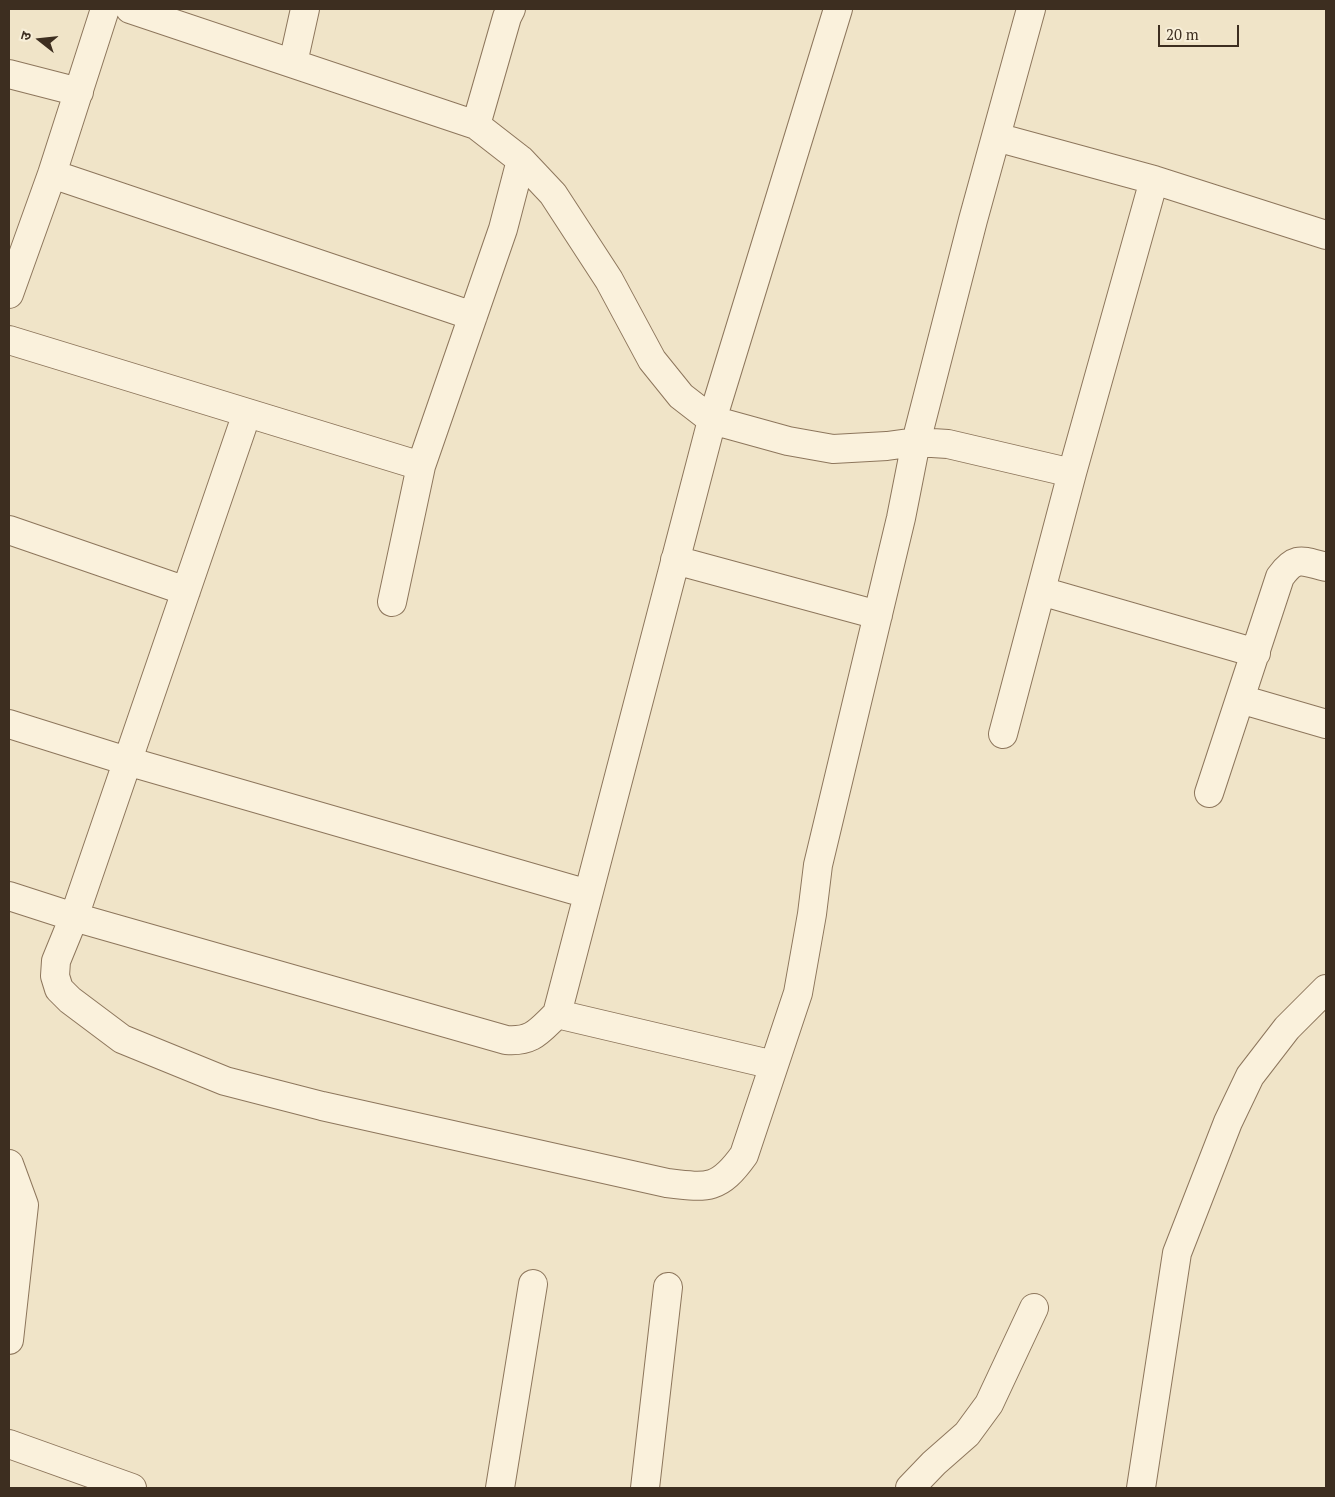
<!DOCTYPE html>
<html>
<head>
<meta charset="utf-8">
<style>
	body { margin:0 }
	#map { position:relative; width:1335px; height:1497px; overflow:hidden; background:#f0e4c8; font-family:"PT Serif","Noto Sans Devanagari",serif }
	canvas { display:block }
	.frame { position:absolute; inset:0; border:10px solid #3d2e20; pointer-events:none }
	.north { position:absolute; left:15px; top:15px; width:50px; height:50px; -webkit-text-stroke:4px #f7eed8; paint-order:stroke; rotate:286deg; font-size:14px; font-weight:700; line-height:20px; text-align:center; color:#3d2e20 }
	.north::after { content:''; display:block; margin:auto; width:18px; height:22px; background:#3d2e20; clip-path:polygon(50% 0,100% 100%,50% 72%,0 100%) }
	.scale { position:absolute; left:1158px; top:25px; width:81px; height:22px; box-sizing:border-box; border:2px solid #3d2e20; border-top:0; padding-left:6px; font-size:15px; line-height:18px; white-space:nowrap; color:#3d2e20; -webkit-text-stroke:4px #f7eed8; paint-order:stroke }
</style>
</head>
<body>
<div id="map">
<canvas width="1335" height="1497"></canvas>
<div class="frame"></div>
<div class="north">उ</div>
<div class="scale">20 m</div>
</div>
<script>
const g = document.querySelector('canvas').getContext('2d');
g.lineJoin = 'round';
function trace(path, color, width, dash) { g.strokeStyle = color; g.lineWidth = width; g.lineCap = dash ? 'butt' : 'round'; g.setLineDash(dash || []); g.stroke(path); }
const minor = new Path2D(`
	M130 9 476 125 507 17 511 9
	M293 63 305 9
	M9 74 79 92
	M476 125 521 160 553 194 609 280 652 360 681 396 712 420 788 441 833 449 887 446 916 442 948 444 1072 473
	M996 137 1154 180 1326 235
	M52 174 473 316
	M9 294 52 174 105 9
	M9 340 421 466
	M247 413 74 917 506 1040C533 1042 539 1031 557 1014L712 420 838 9
	M9 530 186 591
	M675 560 878 615
	M1041 591 1256 653
	M392 602 421 466 503 229 521 160
	M1240 699 1326 724
	M9 724 127 761 588 894
	M1003 734 1072 473 1154 180
	M1209 793 1280 577C1296 555 1302 561 1326 567
	M9 896 74 917 56 961 55 976 59 989 70 1000 122 1039 225 1081 322 1106 667 1183C708 1188 719 1190 744 1155L798 993 812 914 818 865 901 518 916 442 973 220 1031 9
	M557 1014 774 1065
	M9 1164 24 1205 9 1340
	M9 1444 132 1488
	M500 1488 533 1284
	M645 1488 668 1287
	M910 1488 934 1463 967 1434 989 1404 1034 1308
	M1141 1488 1177 1253 1228 1122 1250 1076 1287 1028 1326 989`);
trace(minor, '#8d765c', 30);
trace(minor, '#faf1dc', 28);
</script>
</body>
</html>
